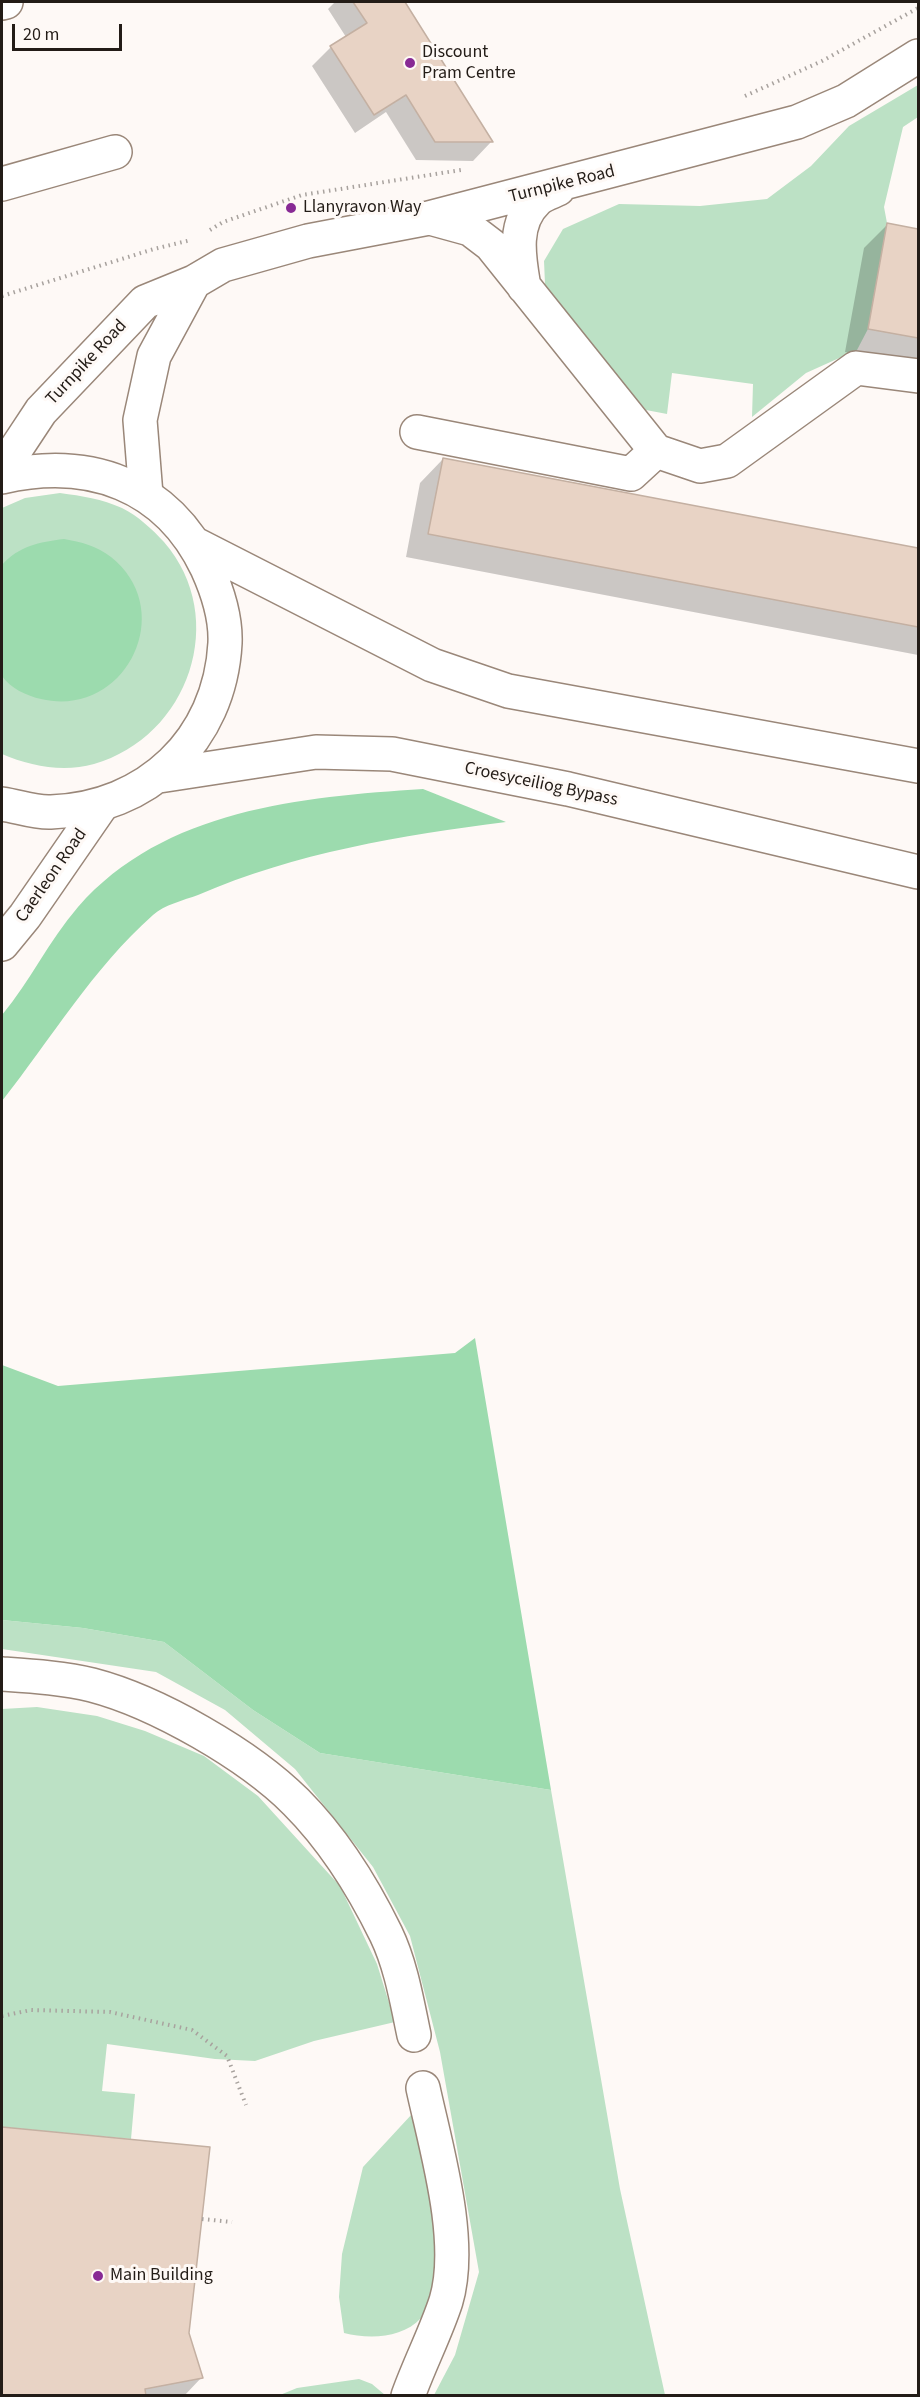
<!DOCTYPE html>
<html>
<head>
<meta charset="utf-8">
<style>
	body { margin:0 }
	#map { position:relative; width:920px; height:2397px; overflow:hidden; background:#fef9f6; font-family:"Source Sans 3",sans-serif }
	canvas { display:block }
	.frame { position:absolute; inset:0; border:3px solid #231c17; pointer-events:none }
	.scale { position:absolute; left:12px; top:24px; width:110px; height:27px; box-sizing:border-box; border:3px solid #231c17; border-top:0; padding-left:8px; font-size:18px; line-height:21px; white-space:nowrap; color:#231c17; -webkit-text-stroke:4px #fef9f6; paint-order:stroke }
</style>
</head>
<body>
<div id="map">
<canvas width="920" height="2397"></canvas>
<div class="frame"></div>
<div class="scale">20 m</div>
</div>
<script>
const g = document.querySelector('canvas').getContext('2d');
g.lineJoin = 'round';
function paint(path, color) { g.fillStyle = color; g.fill(path, 'evenodd'); }
function trace(path, color, width, dash) { g.strokeStyle = color; g.lineWidth = width; g.lineCap = dash ? 'butt' : 'round'; g.setLineDash(dash || []); g.stroke(path); }
function drawText(font, color, halo, rows, align = 'center') {
  g.font = font + ' "Source Sans 3",sans-serif'; g.lineWidth = 6; g.setLineDash([]); g.textBaseline = 'middle'; g.strokeStyle = halo; g.fillStyle = color; for (const [text, x, y, turn = 0] of rows) {
    g.save(); g.translate(x, y); g.rotate((+turn || 0) * Math.PI / 180); g.textAlign = isNaN(turn) ? turn : align; if (halo) g.strokeText(text, 0, 0); g.fillText(text, 0, 0); g.restore();
  }
}
const green = new Path2D(`
	M918 85V117L903 127 884 207 887 223 868 329 857 350 806 373 752 417 753 384 672 373 667 414 646 410 575 326 545 284 544 261 563 229 619 204 700 206 767 199 811 166 849 126Z
	M60 493C82 496 102 499 122 508 138 516 152 529 164 542 230 618 189 737 94 764 63 773 30 766 2 754V508L25 498Z
	M2 1620 83 1628 164 1642 253 1710 320 1753 551 1790 620 2189 665 2395H434L455 2355 479 2272 440 2052 410 1936 373 1867 295 1769 225 1710 156 1672 2 1649Z
	M37 1707 97 1716 145 1731 204 1756 258 1796 340 1886 377 1964 395 2022 314 2041 255 2061 215 2059 107 2044 102 2091 135 2094 131 2139 2 2127V2155V1709Z
	M412 2114C423 2156 439 2200 441 2244 441 2262 434 2305 421 2318 402 2339 368 2339 344 2333L339 2297 342 2254 363 2167Z
	M359 2379 372 2384 385 2395H280L297 2388Z`);
const forest = new Path2D(`
	M64 539C81 542 97 546 111 557 179 611 125 719 41 699 27 696 10 688 2 676V565C19 546 39 542 64 539Z
	M423 789 506 822C402 835 295 853 198 895 184 900 164 905 153 915 93 968 51 1039 2 1101V1015C31 980 48 942 78 907 164 809 301 797 423 789Z
	M475 1338 551 1790 320 1753 253 1710 164 1642 83 1628 2 1620V1365L58 1386 455 1353Z`);
const shadow = new Path2D(`
	M335 2H403L491 142 473 161 416 160 386 112 355 133 312 66 331 47 346 37 328 9Z
	M888 224 918 230V366L845 352 864 248Z
	M443 459 918 550V655L406 557 420 483Z
	M3 2128 187 2333 202 2377 184 2396H2Z`);
const building = new Path2D(`
	M353 2H405L493 142H435L406 95 374 115 330 46 367 23Z
	M887 223 918 229V338L868 329Z
	M443 458 918 548V627L428 534Z
	M2 2127 210 2147 189 2333 203 2378 145 2389 146 2396H2Z`);
const path = new Path2D(`
	M745 96 822 61 918 8
	M210 230 223 222 302 195 461 170
	M2 296 154 249 191 240
	M2 2016 31 2010 110 2012 192 2030 227 2056 246 2105
	M202 2219 232 2222`);
const minor = new Path2D(`
	M2 3 6 2
	M2 184 115 152
	M430 218 470 229 491 245 656 451 700 466 727 461 856 368 918 376
	M524 287C519 258 512 223 537 200 542 195 552 192 558 189
	M417 432 631 474 656 451
	M2 470 41 411 145 302 194 282 223 265 308 241 429 218 797 122 846 101 918 56
	M146 495 140 420 154 356 194 282
	M2 1674C31 1676 64 1678 92 1685 157 1702 249 1755 296 1802 333 1839 363 1887 386 1934 401 1965 407 2002 414 2035
	M408 2396C419 2365 436 2332 446 2301 464 2241 436 2148 423 2088`);
const major = new Path2D(`
	M2 944 25 916 101 806`);
const highway = new Path2D(`
	M2 477C89 457 167 484 207 568 217 590 226 618 225 643 220 740 147 809 51 812 35 813 17 806 2 804
	M195 544 432 665 508 691 918 766
	M159 776 316 752 392 754 568 789 918 872`);
const markers = [
	[410,63,6,"#882a95"],
	[291,208,6,"#882a95"],
	[98,2276,6,"#882a95"]
];
const poiNames = [
	["Discount",422,53],
	["Pram Centre",422,74],
	["Llanyravon Way",303,208],
	["Main Building",110,2276]
];
const streetNames = [
	["Turnpike Road",562,185,-14],
	["Turnpike Road",87,363,-47],
	["Croesyceiliog Bypass",541,785,12],
	["Caerleon Road",52,876,-55]
];
paint(green, '#bce1c5');
paint(forest, '#9cdbae');
paint(shadow, '#0003');
paint(building, '#e8d3c5');
trace(building, '#c4b0a2', 1.5);
trace(minor, '#9a8779', 36);
trace(major, '#9a8779', 36);
trace(highway, '#9a8779', 36);
trace(path, '#a8a29e', 4, [1.5, 4.5]);
trace(minor, '#fff', 33);
trace(major, '#fff', 33);
trace(highway, '#fff', 33);
for (const [x, y, r, color] of markers) { const dot = new Path2D(); dot.arc(x, y, r, 0, 2 * Math.PI); g.fillStyle = color; g.fill(dot); trace(dot, '#fef9f6', 2); }
drawText('18px', '#231c17', '#fef9f6', poiNames, 'left');
drawText('18px', '#231c17', '#fef9f6', streetNames);
</script>
</body>
</html>
